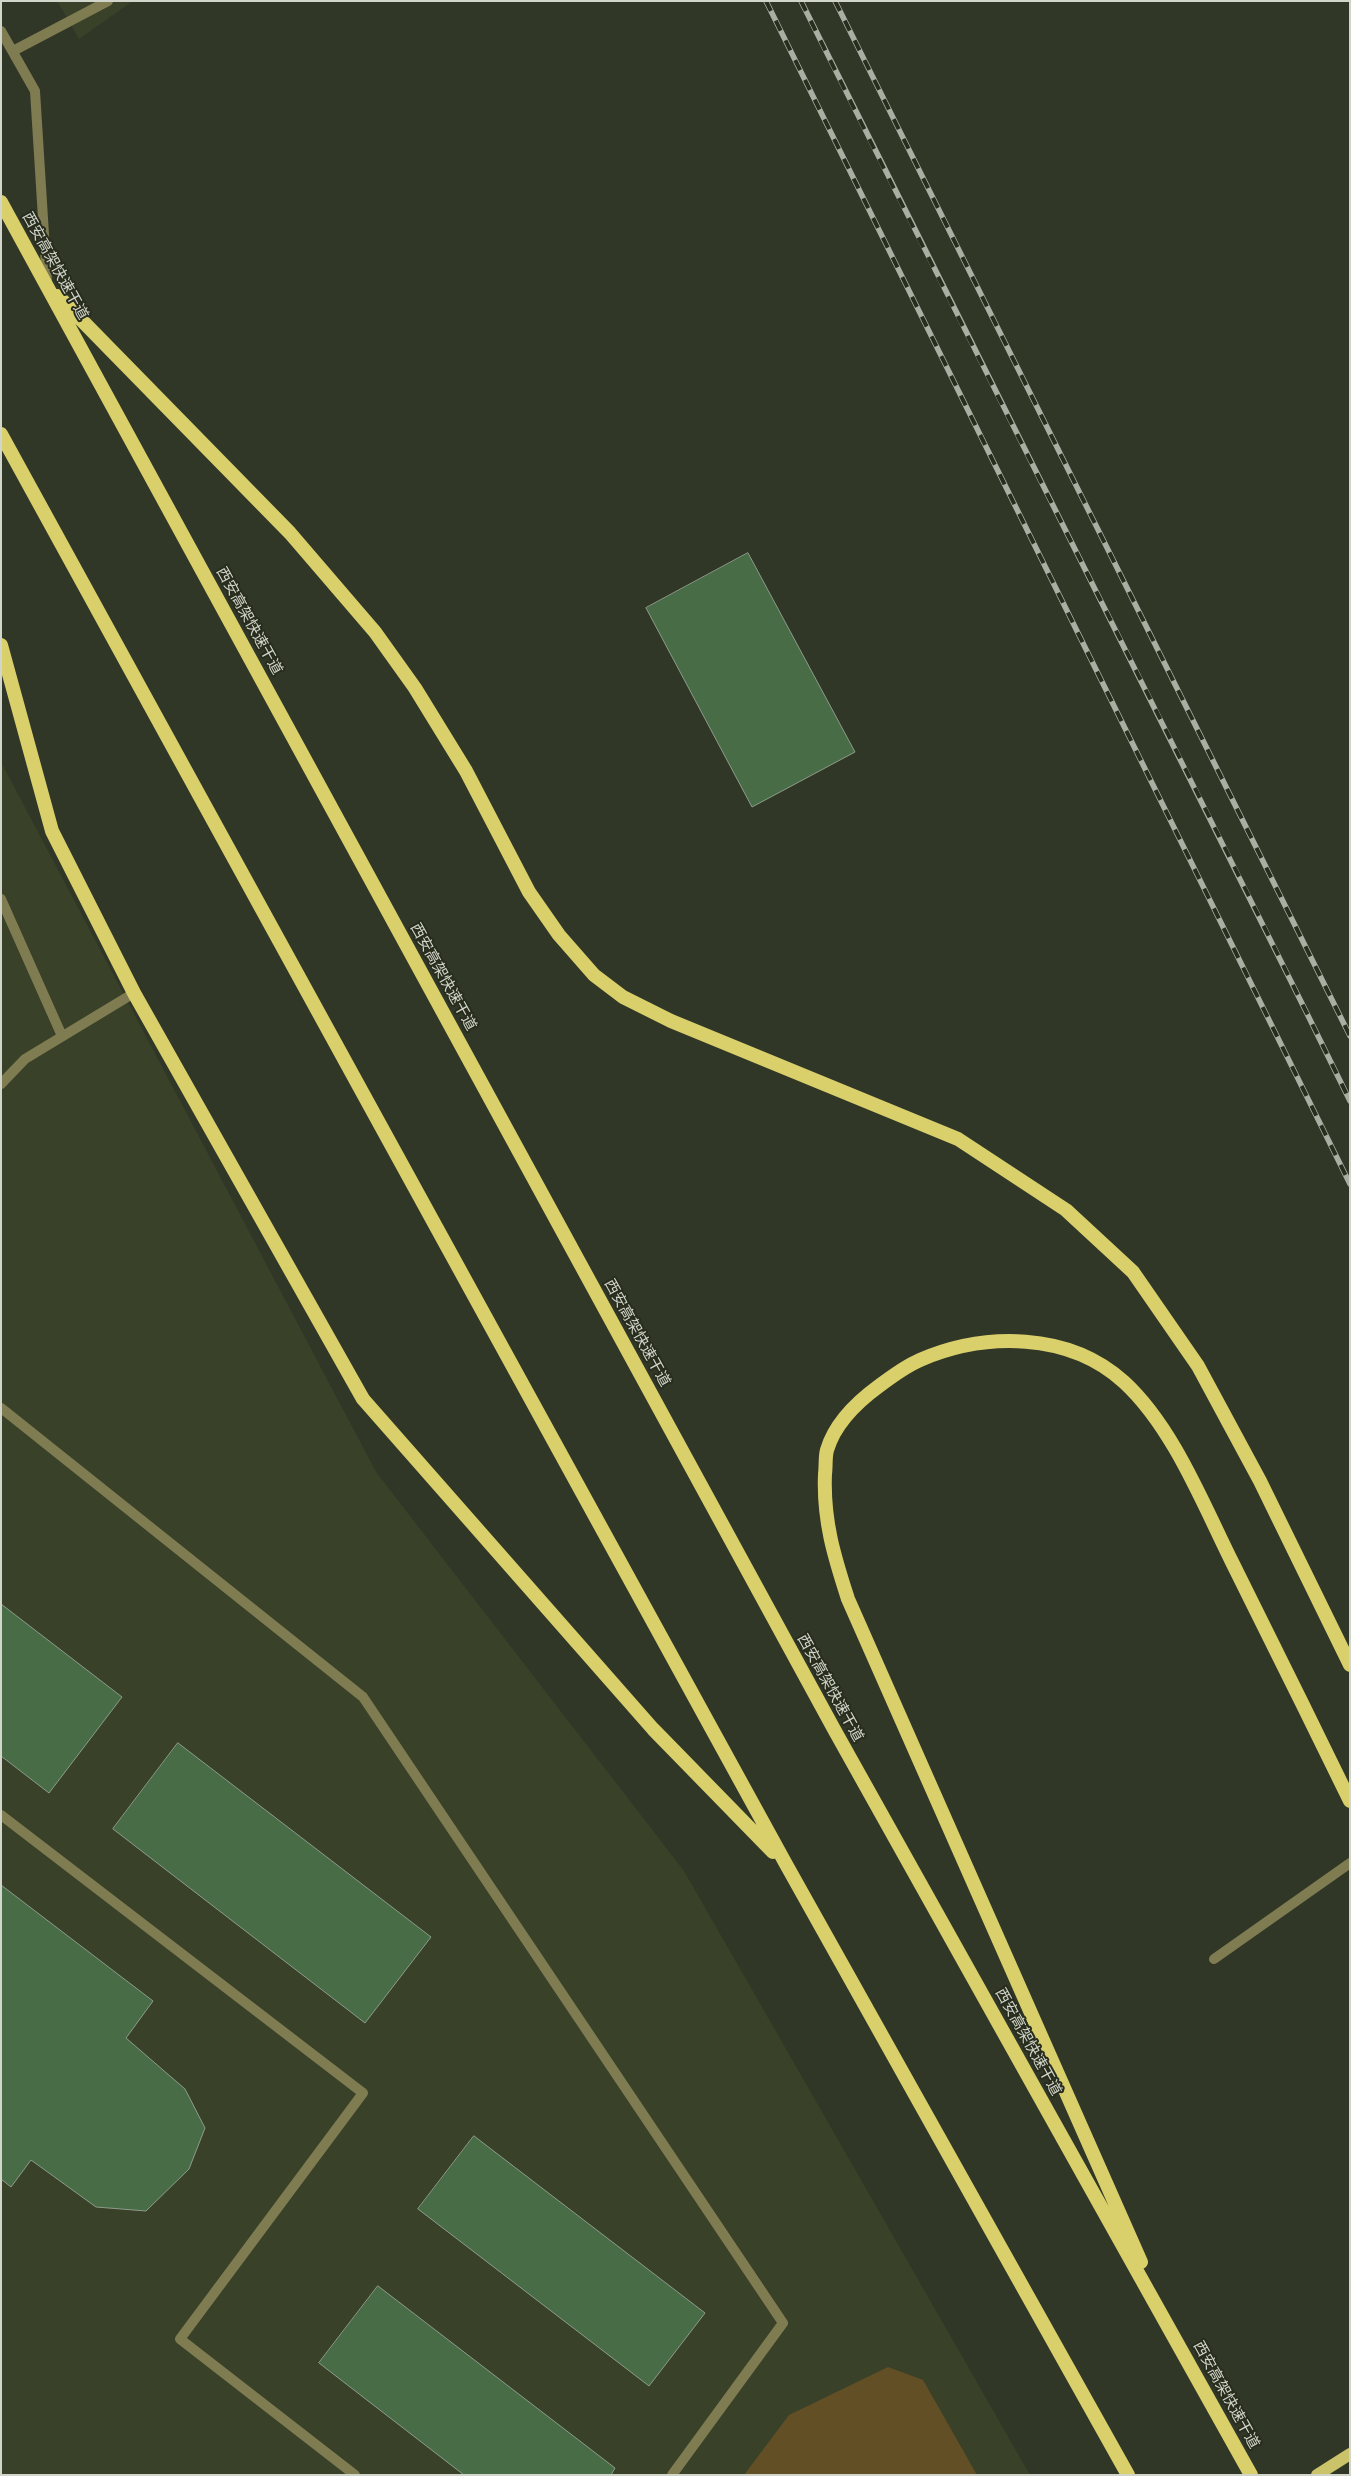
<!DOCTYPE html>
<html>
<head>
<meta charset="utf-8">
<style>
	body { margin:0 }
	#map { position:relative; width:1351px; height:2476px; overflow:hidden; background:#313727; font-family:Karla,sans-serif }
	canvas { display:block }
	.frame { position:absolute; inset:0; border:2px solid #d1d5ca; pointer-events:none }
</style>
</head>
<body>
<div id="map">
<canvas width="1351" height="2476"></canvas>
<div class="frame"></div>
</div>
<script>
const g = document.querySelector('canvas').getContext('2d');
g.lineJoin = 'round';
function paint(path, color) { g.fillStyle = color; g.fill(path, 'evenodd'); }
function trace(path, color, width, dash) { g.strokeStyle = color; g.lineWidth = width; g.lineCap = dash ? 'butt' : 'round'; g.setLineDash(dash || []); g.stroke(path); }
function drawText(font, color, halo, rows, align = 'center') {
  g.font = font + ' Karla,"Noto Sans SC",sans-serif'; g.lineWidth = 4; g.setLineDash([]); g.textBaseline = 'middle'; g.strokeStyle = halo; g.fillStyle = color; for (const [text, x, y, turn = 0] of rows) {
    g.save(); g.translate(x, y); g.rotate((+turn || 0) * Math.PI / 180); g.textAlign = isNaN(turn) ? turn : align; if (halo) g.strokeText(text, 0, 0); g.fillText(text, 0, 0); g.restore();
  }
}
const built = new Path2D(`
	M57 1H133L79 39Z
	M1 762 376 1472 684 1871 1030 2475H1Z`);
const green = new Path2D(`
	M888 2367 923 2380 977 2475H744L789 2415Z`);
const building = new Path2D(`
	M748 553 855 752 752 807 646 608Z
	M1 1604 122 1697 49 1793 1 1756Z
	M178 1743 431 1937 365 2023 113 1829Z
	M1 1885 153 2001 126 2038 185 2089 205 2128 189 2169 146 2211 96 2207 31 2160 11 2187 1 2179Z
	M474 2136 705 2313 649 2386 418 2209Z
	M378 2286 615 2468 611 2475H464L319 2363Z`);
const service = new Path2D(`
	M1 31 35 91 47 282
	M13 51 108 1
	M1 899 62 1036
	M1 1084 25 1059 134 993
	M1 1408 363 1697 783 2323 672 2475
	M1 1815 363 2093 180 2339 355 2475
	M1214 1959 1350 1863`);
const primary = new Path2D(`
	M1317 2475 1350 2454`);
const trunk = new Path2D(`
	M1 202 835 1731 1251 2475
	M58 296 290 533 375 632 415 688 466 771 529 892 559 935 594 975 623 997 671 1021 958 1139 1066 1210 1133 1272 1198 1366 1260 1481 1350 1665
	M1 434 787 1866 1128 2475
	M1 645 52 831 134 993 363 1399 653 1729 773 1852
	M1141 2262 848 1599C834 1556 823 1520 825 1474 826 1467 825 1457 827 1450 835 1423 857 1402 879 1386 891 1377 906 1366 920 1360 985 1332 1069 1332 1124 1382 1173 1427 1203 1504 1232 1562 1272 1642 1311 1721 1350 1801`);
const rail = new Path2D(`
	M766 1 1350 1184
	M801 1C982 369 1170 733 1350 1101
	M835 1 1350 1036`);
const streetNames = [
	["西安高架快速干道",55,266,61],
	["西安高架快速干道",249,621,61],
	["西安高架快速干道",443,977,61],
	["西安高架快速干道",637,1333,61],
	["西安高架快速干道",830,1688,61],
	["西安高架快速干道",1028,2042,61],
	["西安高架快速干道",1226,2395,61]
];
paint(built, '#394129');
paint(green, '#624f25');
paint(building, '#486c46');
trace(building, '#8d9c8b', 1);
trace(service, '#7f7c52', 10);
trace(primary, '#cac369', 12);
trace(trunk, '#d9d06c', 14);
trace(rail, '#aaafa3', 5.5);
trace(rail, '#282d1d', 4, [11]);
drawText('15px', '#d1d5ca', '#282d1d', streetNames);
</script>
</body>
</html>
